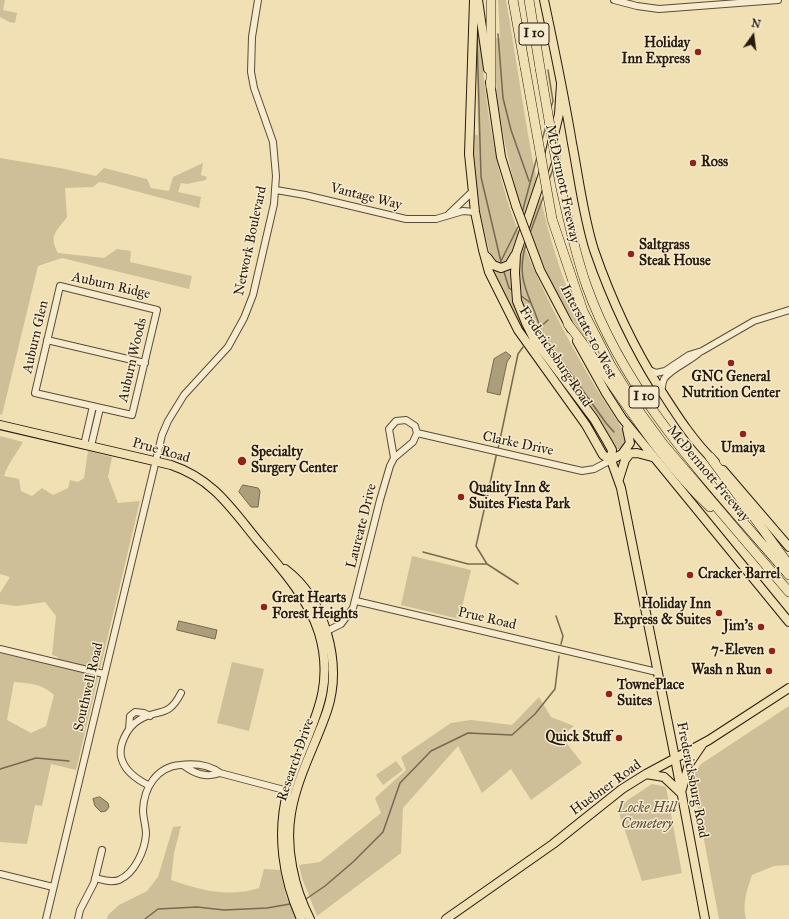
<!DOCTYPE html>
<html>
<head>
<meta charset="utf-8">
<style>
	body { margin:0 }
	#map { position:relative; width:789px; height:919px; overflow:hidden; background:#f1e0b4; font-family:"IM FELL Great Primer",serif }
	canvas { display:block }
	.north { position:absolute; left:733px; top:16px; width:40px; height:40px; -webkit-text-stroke:3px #f6ebce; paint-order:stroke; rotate:14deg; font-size:11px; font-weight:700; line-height:16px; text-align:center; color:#271b0d }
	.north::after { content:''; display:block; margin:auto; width:14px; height:18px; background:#271b0d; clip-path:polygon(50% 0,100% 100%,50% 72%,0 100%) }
</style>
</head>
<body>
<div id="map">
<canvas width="789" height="919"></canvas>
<div class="north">N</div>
</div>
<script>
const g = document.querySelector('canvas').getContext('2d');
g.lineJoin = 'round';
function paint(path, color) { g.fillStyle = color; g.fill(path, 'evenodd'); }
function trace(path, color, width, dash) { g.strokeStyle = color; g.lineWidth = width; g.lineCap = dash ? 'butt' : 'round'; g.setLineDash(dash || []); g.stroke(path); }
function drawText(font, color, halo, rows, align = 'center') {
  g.font = font + ' "IM FELL Great Primer",serif'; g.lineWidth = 3; g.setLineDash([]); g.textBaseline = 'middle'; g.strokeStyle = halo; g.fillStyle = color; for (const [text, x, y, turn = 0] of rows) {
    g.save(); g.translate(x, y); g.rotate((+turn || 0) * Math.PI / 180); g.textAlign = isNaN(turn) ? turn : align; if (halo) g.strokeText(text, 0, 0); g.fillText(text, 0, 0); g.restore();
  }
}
const green = new Path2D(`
	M0 0H5L3 10 17 13 15 23 9 22 0 17Z
	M498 0H506C521 84 531 176 556 256 567 291 581 325 598 357 529 266 497 152 493 39L500 38Z
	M476 19 478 20C485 90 491 161 517 228 537 281 564 333 593 383 604 402 618 420 628 439L621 450 614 448 529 326 522 330 495 275 479 208 473 152V134L478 135Z
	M0 158 60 168 96 176 104 168 147 179 151 188 169 191 173 177 203 163 201 175 207 177 206 180 187 184 181 183 178 192 201 197 199 208 105 183 99 182 93 187 65 188 67 217C57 231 48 235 58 253L104 258 117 249 131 251 130 262 192 276 189 289 62 258 38 266 2 415 0 414Z
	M0 436 23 442C17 453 8 463 4 476L19 479 21 491 32 496 42 488 53 495 68 488 70 480 78 482 84 478 88 451 112 457 108 477 118 503 140 501 76 770 51 764 42 806 35 805 27 844 0 842V653L56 666 58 657 52 655 56 616 45 602 17 606 0 604V593L10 577 0 574ZM14 682C30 683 42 684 54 695L46 726 31 733 7 720Z
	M412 556 471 570 459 619 401 605Z
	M232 662 264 669 249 731 217 723Z
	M539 697 551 717 574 726 561 736 582 763 531 800 511 769 482 793 458 746 403 808 401 853 317 916 302 878 299 865 320 862 381 813 375 798 406 770 401 757 451 723 471 720 512 725Z
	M789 706V865L774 866 752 875C747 890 742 904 746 919H719L692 777 701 764Z
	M396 761 403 770 383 785 376 775Z
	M652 784 666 787 682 873 642 881 617 807Z
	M181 826 174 853 171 880C200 890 229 898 259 888L264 869 280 870 286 896 297 919H107L108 915 119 905 147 891 158 877 173 827Z`);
const water = new Path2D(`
	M506 352 511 356 507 362 500 395 487 392 494 359Z
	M243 485 258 488 260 491 258 507H251L239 492Z
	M179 621 217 630 215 639 177 630Z
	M100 797 108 803 109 807 106 811 101 812 95 806 93 799Z`);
const stream = new Path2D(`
	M498 34 503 98 511 130 529 181
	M477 36 481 177 501 262
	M548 70 553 101 551 107
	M542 140 546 126
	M549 180 553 169
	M522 213 537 157
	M530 233 544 195
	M526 244C515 280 530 295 540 327
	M501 261 519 225
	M504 272 509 288 512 290
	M521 296 531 303
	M536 331 548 320
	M536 332 542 333 606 423 614 432
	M498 449 518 354 523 347
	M497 452 476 546 487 564 518 584
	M423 552 468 564H487
	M556 616 563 636 561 644
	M0 769 36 758 69 761
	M306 899 325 886 353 862 383 832 400 783 431 751 468 733 512 735 535 714 555 689 559 656
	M145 919 158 909 197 907 224 910 267 908 290 904`);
const minor = new Path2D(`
	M614 0 637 6 659 9 778 0
	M276 190 305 195 406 219H436L463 211 475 212
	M449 214 473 191
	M60 286 157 310 132 415 35 393Z
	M47 340 145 363
	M647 369 656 373 665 371 689 355 702 351 754 321 789 310
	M661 392C662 388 662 383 664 379 670 369 691 361 700 352
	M417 433 582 471 594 469 611 460
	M84 445 93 406
	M91 446 100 408
	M356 601 657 672
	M323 633 341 624 353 608 380 500 390 466 394 458 413 442 417 433 415 426 406 420 396 421 389 429 394 458
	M0 649 104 674
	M129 729 130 716 135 712 144 713 150 716
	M183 765C195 774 206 778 220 773
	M148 785C138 780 126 772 122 760 117 747 127 727 139 720 158 708 168 719 181 693
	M0 874 53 887
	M95 878C103 880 111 883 119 880 135 873 145 850 146 834 146 826 143 818 143 810 144 787 157 767 180 765 195 763 208 764 220 773L288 791
	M46 919 162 435 168 421 184 395 228 347 244 318 253 295 274 204 276 176 273 142 254 88 251 72 252 37 258 0
	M78 919 80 910 94 883 102 850`);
const major = new Path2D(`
	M474 0 469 154 475 212 483 250 489 272 518 330 586 425 603 455 611 460
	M478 0 488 69
	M544 0C554 47 564 95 572 143 579 179 583 215 594 250 611 299 632 345 660 389 676 414 693 441 715 462
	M490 82 501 157 516 206
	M561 84 559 114 549 156 516 254 515 273 517 301 526 323 534 339 594 419 607 441 612 450 611 460 621 488 675 758 705 919
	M531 246 540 270 571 329
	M487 257 493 265 501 268 509 265 515 255
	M577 341 606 393 622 418 789 622
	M0 425 171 465C213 479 231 508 258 541 281 568 308 598 319 633 338 697 304 733 288 790 276 833 283 879 301 919
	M622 454 637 453 652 457
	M611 460 622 454 630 443 627 429
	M723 470 789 547
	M619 479 625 460 629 455
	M285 569C325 599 343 663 327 711 315 746 297 777 291 813 285 848 294 888 310 919
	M646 774 664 777 681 793
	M682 789 689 764 702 745
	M446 919 553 844 622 789 646 774 709 740 789 688`);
const highway = new Path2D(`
	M513 0 525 67
	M529 0 540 68
	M491 87V0
	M560 184C568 219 575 254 587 287 627 399 713 486 789 575
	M552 219 583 311 611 366 641 414 663 444 789 592
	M568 324C616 385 653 453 710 507
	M710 457 789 565`);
const majorBridge = new Path2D(`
	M516 206 531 246`);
const highwayBridge = new Path2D(`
	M525 67 552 219
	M540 68 560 184`);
const markers = [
	[698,52,4,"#8f2418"],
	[693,163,4,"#8f2418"],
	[631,254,4,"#8f2418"],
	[731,363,4,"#8f2418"],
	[743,434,4,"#8f2418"],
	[242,461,5,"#8f2418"],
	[461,497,4,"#8f2418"],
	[690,575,4,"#8f2418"],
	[264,607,4,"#8f2418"],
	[719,613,4,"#8f2418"],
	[761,627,4,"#8f2418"],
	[772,651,4,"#8f2418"],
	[769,671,4,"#8f2418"],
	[609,694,4,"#8f2418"],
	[619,738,4,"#8f2418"]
];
const shields = [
	[534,34,30],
	[644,397,30]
];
const shieldNames = [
	["I 10",534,34],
	["I 10",644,397]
];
const poiNames = [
	["Holiday",690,44,"right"],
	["Inn Express",690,60,"right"],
	["Ross",701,163],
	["Saltgrass",639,246],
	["Steak House",639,262],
	["GNC General",731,378,"center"],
	["Nutrition Center",731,394,"center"],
	["Umaiya",743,449,"center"],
	["Specialty",251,453],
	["Surgery Center",251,469],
	["Quality Inn &",469,489],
	["Suites Fiesta Park",469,505],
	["Cracker Barrel",698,575],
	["Great Hearts",272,599],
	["Forest Heights",272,615],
	["Holiday Inn",711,605,"right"],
	["Express & Suites",711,621,"right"],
	["Jim's",753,627,"right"],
	["7-Eleven",764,651,"right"],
	["Wash n Run",761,671,"right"],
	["TownePlace",617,686],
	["Suites",617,702],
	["Quick Stuff",611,738,"right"]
];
const streetNames = [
	["McDermott Freeway",562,184,78],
	["Vantage Way",366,197,14],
	["Network Boulevard",251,241,-78],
	["Auburn Ridge",111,286,13],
	["Interstate 10 West",588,332,62],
	["Auburn Glen",36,337,-77],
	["Fredericksburg Road",555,357,56],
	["Auburn Woods",133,360,-77],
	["Clarke Drive",518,444,12],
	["Prue Road",161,451,16],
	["McDermott Freeway",708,474,50],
	["Laureate Drive",362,526,-76],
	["Prue Road",487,619,13],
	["Southwell Road",89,687,-77],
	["Research Drive",296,760,-71],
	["Fredericksburg Road",692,780,79],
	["Huebner Road",606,788,-36]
];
const parkNames = [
	["Locke Hill",647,809],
	["Cemetery",647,825]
];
paint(green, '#cfbf98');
paint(water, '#ac9d7b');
trace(water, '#77694f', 1);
trace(stream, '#77694f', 1.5);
trace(minor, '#5a4c37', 8);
trace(major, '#271b0d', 10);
trace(highway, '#271b0d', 10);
trace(minor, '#f6ebce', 6);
trace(major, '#f1e0b4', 8);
trace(highway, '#f1e0b4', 9);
trace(majorBridge, '#271b0d', 10, []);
trace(highwayBridge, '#271b0d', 10, []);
trace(majorBridge, '#f1e0b4', 8);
trace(highwayBridge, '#f1e0b4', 9);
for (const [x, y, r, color] of markers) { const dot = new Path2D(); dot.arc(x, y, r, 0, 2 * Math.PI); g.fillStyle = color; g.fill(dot); trace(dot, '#f6ebce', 1.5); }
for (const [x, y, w] of shields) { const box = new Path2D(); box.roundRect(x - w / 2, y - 11, w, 22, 3); g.fillStyle = '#f6ebce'; g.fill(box); trace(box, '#271b0d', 1); }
drawText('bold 13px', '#271b0d', null, shieldNames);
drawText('bold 14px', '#271b0d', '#f6ebce', poiNames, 'left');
drawText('14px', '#271b0d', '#f6ebce', streetNames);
drawText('italic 14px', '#594c37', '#f6ebce', parkNames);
</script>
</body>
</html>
